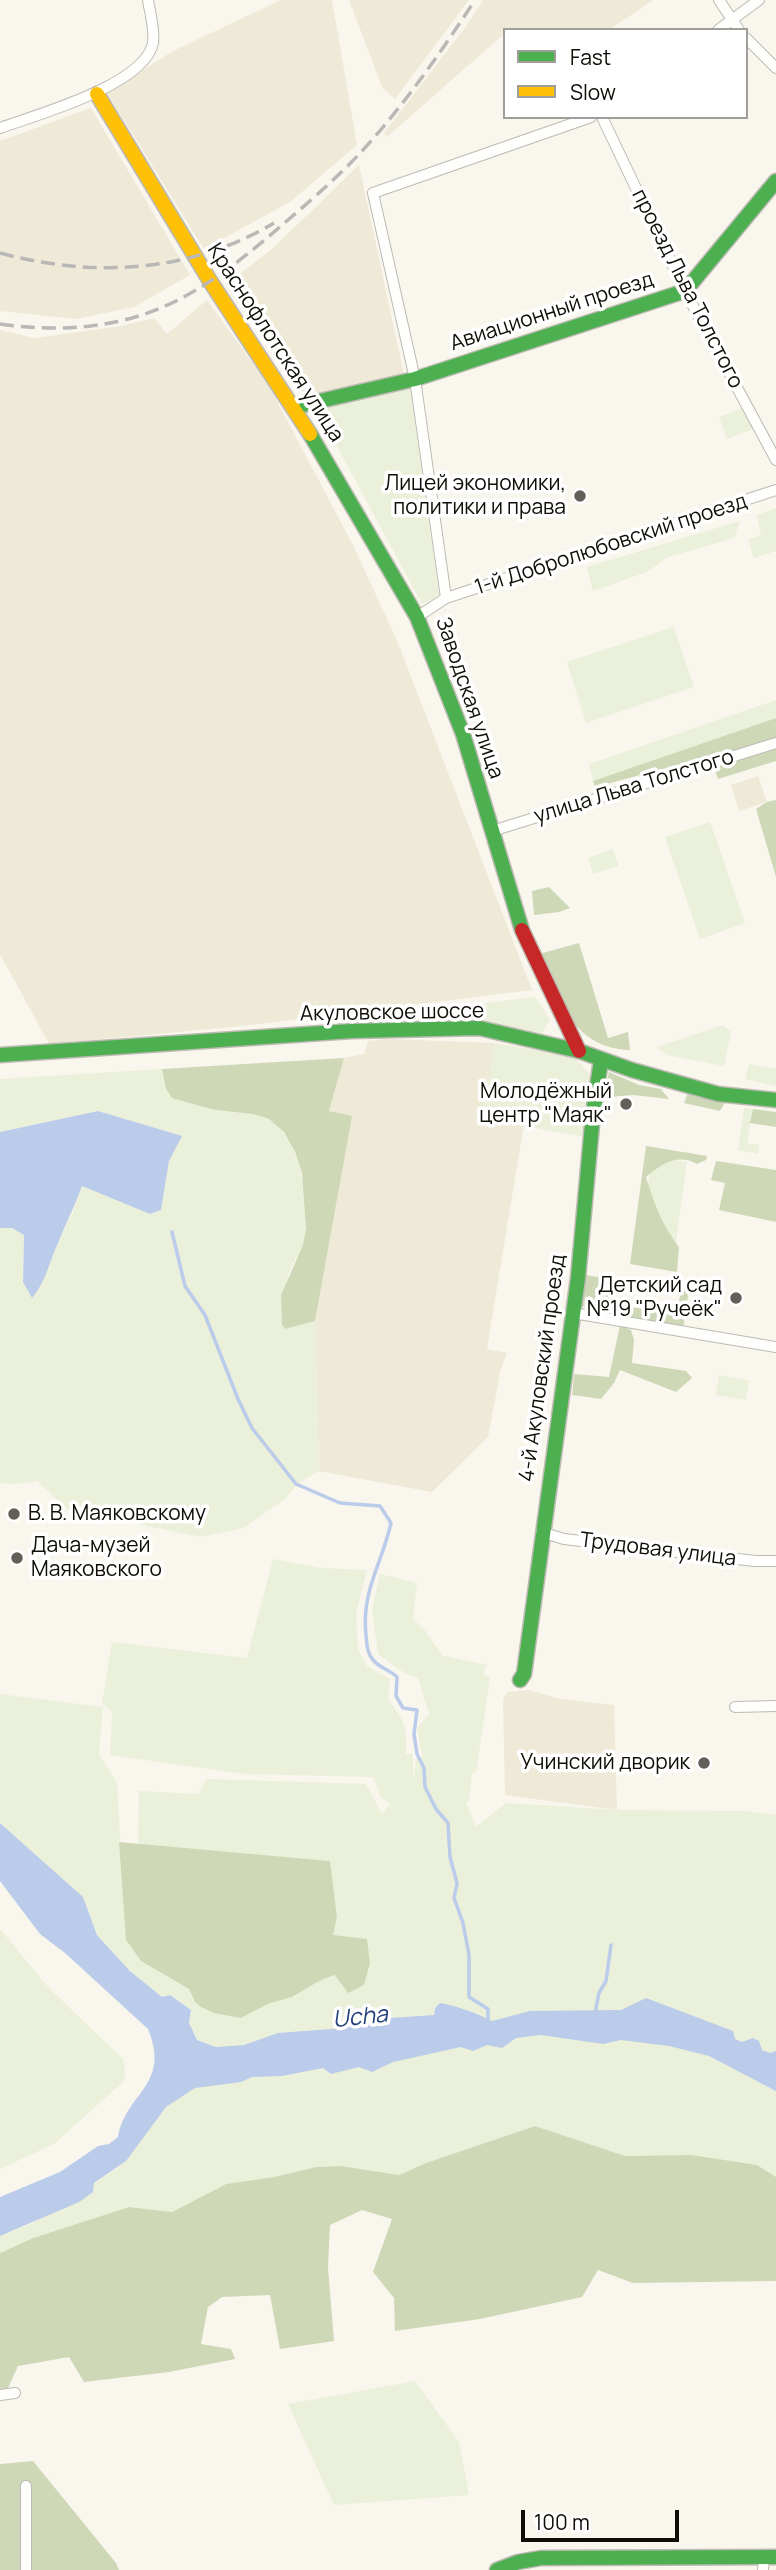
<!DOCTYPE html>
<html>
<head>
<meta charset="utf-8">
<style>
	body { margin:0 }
	#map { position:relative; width:776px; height:2570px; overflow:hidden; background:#f9f6ed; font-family:Manrope,sans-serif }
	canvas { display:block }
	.legend { position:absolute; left:503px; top:28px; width:245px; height:91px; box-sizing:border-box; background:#fff; border:2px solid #9f9e9b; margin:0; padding:9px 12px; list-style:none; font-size:21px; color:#0f0d06 }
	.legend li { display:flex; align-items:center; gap:14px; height:35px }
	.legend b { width:35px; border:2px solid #9f9e9b }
	.scale { position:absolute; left:521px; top:2510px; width:158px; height:32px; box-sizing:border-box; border:4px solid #0f0d06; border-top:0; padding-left:9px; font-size:21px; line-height:24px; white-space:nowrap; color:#0f0d06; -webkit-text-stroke:5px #fff; paint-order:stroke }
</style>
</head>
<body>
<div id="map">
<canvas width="776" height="2570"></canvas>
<ul class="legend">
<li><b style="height:9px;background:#4caf50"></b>Fast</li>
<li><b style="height:9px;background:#ffc107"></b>Slow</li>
</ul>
<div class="scale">100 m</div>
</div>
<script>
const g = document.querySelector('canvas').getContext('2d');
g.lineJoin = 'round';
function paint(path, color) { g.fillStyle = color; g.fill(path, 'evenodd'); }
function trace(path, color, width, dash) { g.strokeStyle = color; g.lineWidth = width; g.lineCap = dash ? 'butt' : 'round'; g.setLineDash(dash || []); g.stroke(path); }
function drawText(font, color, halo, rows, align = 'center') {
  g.font = font + ' Manrope,sans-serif'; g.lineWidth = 7; g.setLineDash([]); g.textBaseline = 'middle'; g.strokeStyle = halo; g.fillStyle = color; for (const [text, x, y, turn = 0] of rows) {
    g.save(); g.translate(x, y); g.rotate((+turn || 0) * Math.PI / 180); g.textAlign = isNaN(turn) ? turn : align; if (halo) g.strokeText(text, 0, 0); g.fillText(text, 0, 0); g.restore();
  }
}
const industrial = new Path2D(`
	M281 0H332L357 145 290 202 204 249 107 93 173 51Z
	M349 0H469L395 99 382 87Z
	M483 0H653L609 30H505V33L387 137 384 133 467 25Z
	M91 108 190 275 134 307 76 319 0 311V141Z
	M359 165 404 375 306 397 225 285 271 250Z
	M207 300 268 384 354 547 398 643 532 990 243 1026 49 1044 0 954V330L35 338 121 326 154 318 167 334Z
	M758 776 767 802 739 811 731 785Z
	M386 1039 495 1043 483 1117 524 1124 487 1349 507 1353 501 1368 488 1437 432 1492 319 1471 315 1321 351 1117 329 1111 344 1058 364 1054 368 1041Z
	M529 1690 561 1699 614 1705 617 1810 505 1795 503 1699 508 1692Z`);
const green = new Path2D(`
	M410 388 439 595 422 604 317 409Z
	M744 407 753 429 727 439 719 417Z
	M776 508V551L754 558 748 540 761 535 757 515Z
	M740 521 734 538 668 557 647 572 593 591 587 567Z
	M674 627 694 687 586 723 567 662Z
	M776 700V718L593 781 589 764Z
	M710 822 745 923 700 939 665 837Z
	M613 849 619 866 593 874 588 858Z
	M535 997 550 1019 542 1033 477 1023 396 1021V1014Z
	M723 1025 731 1032 724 1066 667 1055 657 1047Z
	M495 1043 574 1057 593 1078 585 1137 482 1118Z
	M749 1064 776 1069V1086L745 1079Z
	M162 1069 166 1089C182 1095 199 1106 215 1110 233 1114 251 1110 268 1119 302 1136 310 1207 304 1241 301 1255 289 1266 287 1280 284 1296 286 1313 286 1329L315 1321 319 1471 297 1484 286 1498 244 1528 200 1537 67 1509 37 1481 14 1484 0 1483V1228H12L24 1235 23 1282 32 1298 74 1209 82 1186 150 1214 161 1210 169 1161 182 1136 98 1111 0 1132V1079Z
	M744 1108 753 1109 747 1143 759 1145 758 1154 738 1150Z
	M652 1157 687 1162 673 1262 638 1257Z
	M719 1375 749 1380 746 1400 716 1395Z
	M273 1559 322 1568 367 1570 356 1613 358 1650 367 1666 390 1679 388 1700C405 1720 407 1728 406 1754H413V1780L417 1754 423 1758 417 1728 429 1714 418 1678C401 1674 392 1663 378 1654L372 1610 380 1574 417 1583 413 1619 424 1629 443 1656 487 1665 483 1674 490 1677 489 1685 476 1773H472L469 1801 466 1802 476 1827 506 1803 617 1810 744 1811 776 1815V2177L757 2165 692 2155 625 2156 535 2126 426 2163 399 2175 341 2166 316 2167 274 2177 226 2184 172 2212 129 2207 33 2238 0 2253V2236L33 2223 119 2167 166 2107 195 2088 215 2046 197 2040 189 2023 191 2010 170 1995 162 1997 130 1971 97 1934 83 1897 0 1823V1694L103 1707 99 1754 117 1783 126 1940 141 1961 189 1989 195 2002 241 2018 268 2004 292 1997 321 1980 336 1975 333 1935 337 1917 329 1861 138 1844 139 1791 198 1794 206 1779 366 1784 382 1814 390 1804 381 1797 373 1777 245 1774 110 1755 112 1712 102 1703 112 1642 247 1658Z
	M0 1929 49 1988 124 2060 125 2080 54 2144 0 2169Z
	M415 2381 459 2442 469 2495 334 2505 288 2404Z`);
const forest = new Path2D(`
	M776 718V739L595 787 593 781Z
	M776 743V761L718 779 712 763Z
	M776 800V877L756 809 767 802Z
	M549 887 570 908 559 912 534 915 532 891Z
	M579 943 608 1038 628 1032 630 1050C572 1048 559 999 539 954Z
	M344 1058 329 1111 352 1116 315 1321 285 1329 282 1325 281 1295 303 1245 306 1228 302 1173 295 1152 284 1132 269 1119 253 1114 215 1110 172 1098 166 1089 162 1069Z
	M609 1072 639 1085 661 1089 669 1099 633 1095 609 1097 605 1089Z
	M694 1091 727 1099 720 1111 684 1103 688 1093Z
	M753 1109 776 1112V1127L750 1123Z
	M646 1146 707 1156 706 1160 697 1164C678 1153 661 1164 646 1177 655 1205 661 1223 679 1247L677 1272 630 1264Z
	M716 1161 776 1170V1222L719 1210 725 1183 711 1180Z
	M585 1275 612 1279 615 1283 613 1302 617 1305 673 1313 677 1311 681 1291 685 1283 688 1296 683 1329 592 1313 583 1306Z
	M620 1325 631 1330 634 1340 632 1363 686 1371 692 1378 676 1392 620 1370 614 1383 601 1399 572 1395 574 1374 609 1377Z
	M119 1842 330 1861 337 1917 333 1935 367 1939 370 1963 364 1985 348 1993 335 1975 321 1980 292 1997 268 2004 241 2018 214 2013 201 2007 195 2002 189 1989 141 1961 126 1940Z
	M535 2126 625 2156 692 2155 757 2165 776 2177V2281L633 2283 598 2270 582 2297 480 2319 395 2331 394 2298 373 2272 392 2219 362 2210 330 2225 328 2268 334 2341 280 2349 270 2295 222 2297 208 2307 201 2344 231 2349 235 2359 169 2372 84 2382 69 2357 18 2366 8 2388 0 2389V2253L33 2238 129 2207 172 2212 226 2184 274 2177 316 2167 341 2166 399 2175 426 2163Z
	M33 2461 116 2563 119 2570H0V2464Z`);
const water = new Path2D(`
	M98 1111 182 1136 169 1161 161 1210 150 1214 82 1186C75 1206 66 1223 58 1243 49 1262 46 1282 32 1298L23 1282 24 1235 12 1228H0V1132Z
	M0 1823 83 1897 97 1935 130 1971 162 1997 170 1995 191 2010 189 2023 197 2040 216 2047 244 2045 278 2033 344 2028 362 2020 434 2015 435 2008 440 2003C458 2006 476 2013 492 2021L530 2011 621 2010 646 1998 733 2031 735 2039 742 2042 753 2038 759 2041 762 2050 770 2053 776 2051V2091L709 2056 669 2046 621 2040 603 2044 541 2035 516 2038 502 2048 487 2045 473 2051 461 2047 393 2062 372 2072 359 2067 331 2074 323 2068 282 2076 252 2077 241 2082 195 2088 166 2107 126 2161 94 2183 93 2192 79 2202 0 2236V2197L60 2172 98 2146 109 2144 118 2137C126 2092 171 2086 148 2029L65 1953 40 1934 0 1881Z`);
const stream = new Path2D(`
	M172 1232 185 1286 205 1315 238 1399 252 1428 296 1484 340 1503 380 1506 391 1523C382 1564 361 1591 366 1635 367 1645 367 1654 374 1661 380 1668 390 1670 397 1677L396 1696 403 1708 417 1710 414 1734 417 1754 424 1768 425 1787 436 1809 448 1823 450 1857 457 1883 454 1898 463 1923 469 1955V1997L488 2009V2023
	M595 2013 599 1993 606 1981 611 1945`);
const street = new Path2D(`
	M719 0 739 30
	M718 30 759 0
	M746 38 776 68
	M602 117 685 291 776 460
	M0 128C36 115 145 85 153 43 155 30 150 13 148 0
	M446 598 776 490
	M417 617 446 598 415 379 373 193 591 117
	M492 831 776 743
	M573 1313 776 1347
	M541 1532 564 1539 755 1561H776
	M735 1707 776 1706
	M0 2395 15 2393
	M26 2486V2570
	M763 2570 764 2557`);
const fast = new Path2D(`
	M294 407 415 379 685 291 776 181
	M310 434 417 617 463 734 522 930
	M0 1055 352 1031 479 1028 579 1051 632 1070 718 1094 776 1100
	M520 1680 524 1674 578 1278 593 1114 601 1060
	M497 2570 518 2562 541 2558 776 2557`);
const slow = new Path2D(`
	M97 94 210 281 310 434`);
const jam = new Path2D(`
	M522 930 579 1051`);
const rail = new Path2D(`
	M0 253C93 278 190 273 274 223
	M0 324C53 332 113 329 163 307 207 288 245 257 281 226 309 202 338 177 363 150 405 104 441 52 475 0`);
const markers = [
	[580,496,7,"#615f57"],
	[626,1104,7,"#615f57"],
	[736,1298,7,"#615f57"],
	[14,1514,7,"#615f57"],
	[17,1558,7,"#615f57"],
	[704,1763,7,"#615f57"]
];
const streetNames = [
	["проезд Льва Толстого",687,289,63],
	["Авиационный проезд",552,312,-18],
	["Краснофлотская улица",275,343,57],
	["1-й Добролюбовский проезд",611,545,-18],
	["Заводская улица",469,698,71],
	["улица Льва Толстого",634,787,-17],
	["Акуловское шоссе",392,1013,-1],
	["4-й Акуловский проезд",543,1368,-82],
	["Трудовая улица",658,1550,7]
];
const poiNames = [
	["Лицей экономики,",566,484],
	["политики и права",566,508],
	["Молодёжный",612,1092],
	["центр \"Маяк\"",612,1116],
	["Детский сад",722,1286],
	["№19 \"Ручеёк\"",722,1310],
	["В. В. Маяковскому",28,1514,"left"],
	["Дача-музей",31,1546,"left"],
	["Маяковского",31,1570,"left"],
	["Учинский дворик",690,1763]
];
const waterNames = [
	["Ucha",360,2018,-6]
];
paint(industrial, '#efe9d8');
paint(green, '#ebf0db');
paint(forest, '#ced8b7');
paint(water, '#bbcbea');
trace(stream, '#bbcbea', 3.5);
trace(street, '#bcbab2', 12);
trace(fast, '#bcbab2', 17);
trace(slow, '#bcbab2', 17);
trace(jam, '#bcbab2', 17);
trace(street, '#fefefc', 10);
trace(fast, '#4caf50', 14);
trace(slow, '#ffc107', 14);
trace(jam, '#c62828', 14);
trace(rail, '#b9b8b6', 3.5, [14, 7]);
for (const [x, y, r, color] of markers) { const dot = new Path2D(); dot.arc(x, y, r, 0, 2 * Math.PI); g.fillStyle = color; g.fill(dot); trace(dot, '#fff', 2.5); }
drawText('21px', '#0f0d06', '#fff', streetNames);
drawText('21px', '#0f0d06', '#fff', poiNames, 'right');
drawText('italic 23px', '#24417b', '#fff', waterNames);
</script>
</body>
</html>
